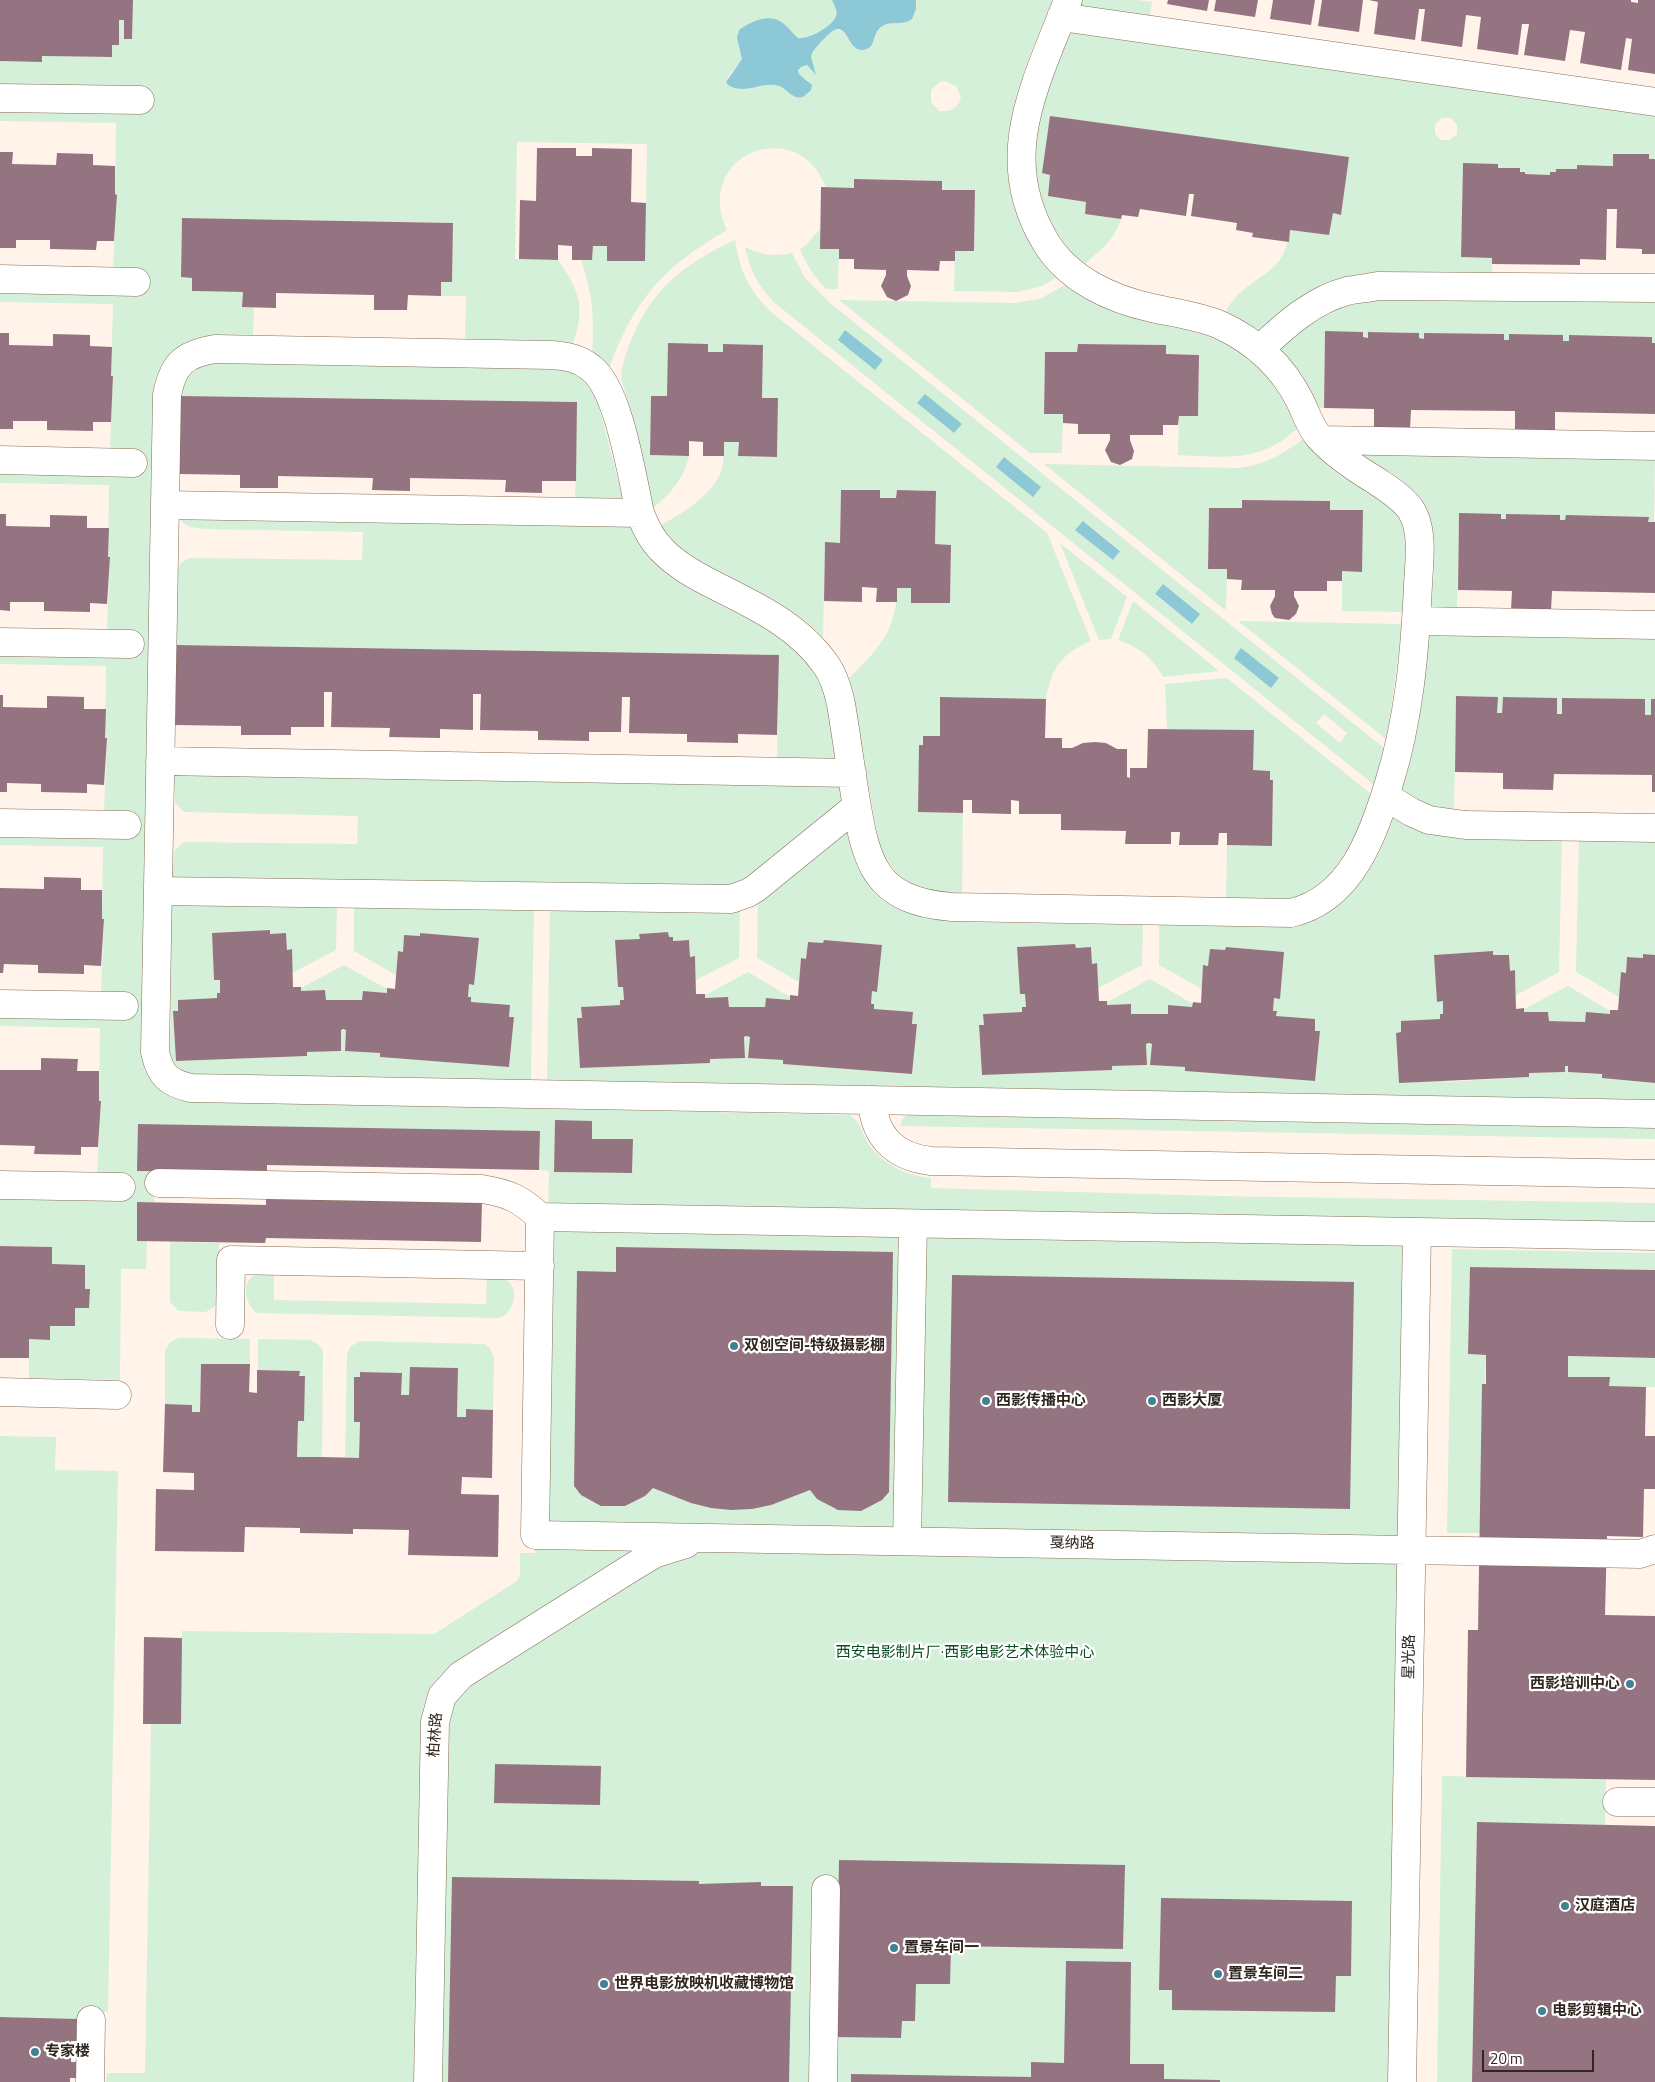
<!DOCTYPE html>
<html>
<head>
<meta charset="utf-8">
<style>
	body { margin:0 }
	#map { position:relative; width:1655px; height:2082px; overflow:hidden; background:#fff3ea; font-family:"Titillium Web",sans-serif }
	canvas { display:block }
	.scale { position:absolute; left:1482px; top:2050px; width:112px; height:22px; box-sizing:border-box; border:2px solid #30261d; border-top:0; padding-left:6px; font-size:15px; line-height:18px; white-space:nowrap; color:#30261d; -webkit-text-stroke:4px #fff; paint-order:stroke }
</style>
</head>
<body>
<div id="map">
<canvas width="1655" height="2082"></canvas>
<div class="scale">20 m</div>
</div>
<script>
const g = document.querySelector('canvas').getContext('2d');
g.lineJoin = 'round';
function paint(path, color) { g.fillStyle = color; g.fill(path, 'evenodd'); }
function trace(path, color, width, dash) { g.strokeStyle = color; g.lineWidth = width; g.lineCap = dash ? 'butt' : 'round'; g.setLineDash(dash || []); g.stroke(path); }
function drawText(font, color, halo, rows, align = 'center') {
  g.font = font + ' "Titillium Web","Noto Sans SC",sans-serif'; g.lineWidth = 4.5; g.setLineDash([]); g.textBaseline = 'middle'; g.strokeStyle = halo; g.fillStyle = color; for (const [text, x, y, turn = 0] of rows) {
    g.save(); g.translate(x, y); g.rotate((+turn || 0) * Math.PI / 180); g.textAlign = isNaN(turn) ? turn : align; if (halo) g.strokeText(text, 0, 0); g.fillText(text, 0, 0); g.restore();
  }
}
const green = new Path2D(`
	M133 0H832C834 5 838 11 836 16 833 26 808 40 798 38L794 35 737 38 742 59 728 77V85C748 96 767 79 781 86 785 88 790 93 793 96L809 81 799 74V68L807 65 815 74 811 57 812 53C816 47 821 43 825 38 848 13 845 51 863 50 878 48 873 27 888 23 893 22 899 23 904 23L917 4 916 0H1052C1022 78 985 147 1024 231 1032 248 1042 266 1056 278L1042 286 1017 292 954 291 955 251H974L975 190H942V181L854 179V188H826C800 114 692 152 727 230 664 267 636 297 610 366L592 351C595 319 592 291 581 260H592L593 246H607V261H645L647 144 517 142 515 259 558 260C579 290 586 307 573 343L561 341 465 339 466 296H441V282H452L453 223 182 218 181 277 192 278V291L243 292 242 307H254L253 335C208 334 169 332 154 384L142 1058C147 1081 160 1096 183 1101L849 1115C861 1120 863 1137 870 1146 885 1165 907 1176 931 1178V1188L1218 1196 1655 1203V1223L548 1204 549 1171 539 1170 540 1132 137 1171 155 1172 154 1203H137V1241H147L146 1269H121L120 1380 29 1378V1339L50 1340V1326H75V1308H89L90 1289H85V1265L52 1264V1247L0 1246V1199L122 1201 123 1175 97 1174 101 1101H99L100 1028 0 1026V1016L101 993 104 919H102L103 847 0 845V835L104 811 107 738H105L106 666 0 664V654L133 631 107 630 110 557H108L109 485 0 483V473L136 450 110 449 113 376H111L113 304 0 302V292L139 294V269L113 268 117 195 115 194 116 123 0 121V61L42 62V56L112 57V45H119V20H124V39H132ZM945 81 956 86 961 97C957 109 951 112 939 111L931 102V90L940 82ZM555 1121H592V1139H633L632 1173 554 1172Z
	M1083 0H1137L1152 2 1149 21 1078 11Z
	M1072 28 1655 111V159H1649L1648 154H1613V166L1578 165 1577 169H1556V172L1550 175 1525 174V172L1498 168V164L1463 163 1461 257 1492 258V278H1403L1263 333 1225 312C1230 305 1235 296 1242 291 1269 269 1284 269 1290 230L1329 235 1333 213 1341 215 1348 157 1042 173 1050 175 1048 196 1086 202 1085 214 1121 219C1115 240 1099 251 1084 265 1047 230 1028 180 1036 129 1042 94 1059 60 1072 28ZM1442 118H1451L1457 125V134L1450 140H1441L1435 134V124Z
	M820 229V249H839L838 289H826C814 277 806 264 800 249L806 245Z
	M735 240C740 272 748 288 770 311L1047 533 1091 641C1061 654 1052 667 1046 699L940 697V736H923L918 812 963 813 962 894C919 892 902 887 880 849L849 678C878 650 897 630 897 588H911V603H950L951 545 935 544 936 491 897 490 896 498H880V490H841L840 543H825L823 637C778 588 701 579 660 526 682 513 709 498 720 474 724 464 724 452 724 442H739V456L777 457 778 398H762L763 345 724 344 723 352H708L667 396H651L650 455 689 456C684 479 671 493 653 508L624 388C618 376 623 363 627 351 647 293 681 265 735 240Z
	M745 247C761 255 774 257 792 253L805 278 830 303 1384 748 1374 785 776 304C757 285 751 273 745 247ZM845 331 883 360 875 369ZM917 403 962 423V424L954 433ZM1084 521 1120 550 1113 560ZM1163 585 1199 614 1192 624 1155 595ZM1242 649 1279 679 1271 687 1234 657ZM1324 714 1347 733 1340 743 1316 723Z
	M1065 285C1090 303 1119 315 1148 322 1184 330 1223 334 1251 360 1272 379 1285 403 1297 429 1289 435 1281 443 1271 447 1242 461 1209 456 1178 455L1179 416H1198L1199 355 1166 354 1165 345 1078 344 1077 352H1045L1044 413 1063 414 1062 453H1030L839 300 1015 303 1040 299Z
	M1361 297H1655V343H1652L1651 337 1569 335V341H1563V335L1509 334V340H1504L1503 334 1424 333V339L1419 338 1418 333 1369 332 1368 338 1363 337V332L1325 331 1324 408H1318C1308 384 1293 363 1276 344L1300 324Z
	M209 363 541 368C568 369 579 372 596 395L624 504 575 503 577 402 181 396C182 378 193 369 209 363Z
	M1303 439C1314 451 1324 464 1338 474 1355 486 1394 501 1401 521 1409 541 1404 590 1403 612L1342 611V571L1361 572 1362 511 1330 510V501L1242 500V508H1209L1208 569H1227L1226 609H1224L1044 464 1238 468C1264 465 1282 455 1303 439Z
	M1352 448 1655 454 1654 522H1648V517L1566 515 1565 520H1560V515L1506 514V519L1459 513 1457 613H1431C1433 577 1442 521 1415 493 1398 475 1373 462 1352 448Z
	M179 516 628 521C639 542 649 559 669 574 711 608 787 624 815 673 831 700 832 735 836 765L777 764 778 655 176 645 178 570 181 563 189 558 362 560 363 532 206 529C194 528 184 528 179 516Z
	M1060 543 1127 597 1111 639 1099 640Z
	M1133 601 1219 671 1163 677C1152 657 1139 647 1118 640Z
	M1238 621 1402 624 1391 710 1386 739Z
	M1430 629 1655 633V699H1651V715H1645V699L1563 698 1562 714H1557V698L1503 697 1502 713H1497V697L1456 696 1454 816 1400 796 1419 714Z
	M1227 678 1371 794C1361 833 1332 892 1287 899 1267 902 1246 899 1226 899L1227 845 1272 846 1273 780H1270V771L1253 770V730L1167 729 1165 684Z
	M174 770 839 781 843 806 744 886 172 882 174 851 184 842 357 844 358 816 184 812 175 802Z
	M1395 813 1562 834 1559 972 1516 995 1515 971H1510L1509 955H1493V951L1435 955 1437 1001H1443V1014H1440V1019L1396 1033 1446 1082 1529 1077V1073L1564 1072 1565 1066H1568V1072L1602 1074 1603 1078 1655 1083V1100L547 1080 550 905 740 906 739 958 696 980 695 956 690 957 689 940 673 941V937H669L668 932 640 934V939L615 940 618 987H623L624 1000H621L620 1005 581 1007 582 1018 577 1019 580 1068 709 1063 710 1059 745 1058 744 1037H750L748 1058 783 1060V1064L912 1074 917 1025 912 1024 913 1013 874 1009V1004H871L872 991H877L882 945 824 940 823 943H808L806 959 801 958 799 982 757 958 758 897 846 826C862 900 889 917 964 922L1143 925 1142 965 1098 988 1097 963 1092 964 1091 947 1076 948 1075 944 1017 947 1020 994H1025L1026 1007H1023L1022 1012 984 1014V1025L979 1026 982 1075 1111 1070 1112 1066 1147 1065 1146 1044H1152L1150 1065 1185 1067V1071L1315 1081 1320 1032 1315 1031V1020L1276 1016 1277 1011H1273L1274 998 1280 999 1284 952 1226 947 1225 950 1208 966 1203 965 1202 989 1159 965V925L1273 927 1305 924 1322 916 1339 904 1368 872 1379 854Z
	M1579 835 1655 836V955L1644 954 1643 958 1627 957 1626 973H1621L1619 997 1576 972Z
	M172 899 337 902 336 950 292 973 291 949 287 950 286 933 270 934V930L212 933 214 980H220V993H217V998L178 1000V1011L173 1012 176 1061 306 1056 307 1052 341 1051V1030H346L345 1051 380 1053V1057L509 1067 514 1018 509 1017 510 1006 471 1002 468 997 469 984H474L479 938 421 933 420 936 404 935 403 952 398 951 396 975 354 951V902L534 905 531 1080 187 1074C178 1070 173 1066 170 1056Z
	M344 965 387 989V993L363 991 362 1000H326L325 990 301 991V988Z
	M748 972 790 997V1000L766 998 765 1007H729L728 997 705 998V995Z
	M1150 979 1193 1004 1192 1007 1169 1005 1168 1014H1131V1004L1107 1005V1002Z
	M1568 986 1610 1011V1014L1586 1012 1585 1022 1549 1021 1548 1012H1524V1009Z
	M908 1115 1655 1128V1139L900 1126 903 1118Z
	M540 1217 1417 1232 1402 2082H106L107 2073H145L151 1724H143L144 1637 182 1638V1631L434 1634 517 1581 520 1575V1553H535Z
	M170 1242 219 1243 217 1303 213 1308 205 1312 179 1311 170 1302Z
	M1452 1249 1655 1253V1270L1470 1267 1468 1354 1486 1355 1480 1533H1447Z
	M274 1273V1300L486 1304 487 1277C492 1277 499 1277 503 1278 521 1285 515 1313 499 1318L257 1313C245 1305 240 1280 257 1274 262 1273 269 1273 274 1273Z
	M179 1338 250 1339V1364H201L200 1412H192V1405L165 1404V1351L170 1342Z
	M258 1339 310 1340 319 1345 323 1351 322 1457H297L298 1421 305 1376H299V1371L258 1370Z
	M359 1341 484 1344 490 1348 494 1357 493 1410 466 1409V1417H457L458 1368 410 1367 409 1395H401V1373L360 1372V1377H354V1421L360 1422 359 1458H345L347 1354 350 1347Z
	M1568 1356 1655 1358V1387L1609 1386V1377H1568Z
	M0 1436 56 1437 55 1470 118 1471 108 2012H80L79 2019 0 2017Z
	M1442 1776 1606 1779 1605 1825 1477 1823 1472 2082H1437Z`);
const water = new Path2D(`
	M832 0H916V9L912 19C902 27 889 19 880 28 872 35 876 50 862 50 845 50 848 12 825 38 820 43 816 47 812 53L811 57 816 75 807 65 801 67 798 70 799 74 812 85 811 90 803 97C790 100 787 86 775 85 758 83 745 95 728 85L726 82 742 59 737 38 739 30C751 21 771 12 784 24 789 28 793 34 798 38 808 40 833 26 836 16 838 11 834 5 832 0Z
	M845 330 883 360 875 370 838 340Z
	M925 394 962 424 954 433 917 403Z
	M1004 457 1041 487 1033 497 996 467Z
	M1083 521 1120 551 1113 560 1075 530Z
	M1163 584 1200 614 1192 624 1155 594Z
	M1241 648 1279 678 1271 688 1234 658Z`);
const building = new Path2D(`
	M0 0H133L132 39H124V20H119V45H112V57L42 56V62L0 61Z
	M1168 0H1209L1207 11 1167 4Z
	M1216 0H1258L1255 17 1214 11Z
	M1273 0H1315L1311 25 1270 19Z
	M1322 0H1363L1359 32 1318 26Z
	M1369 0H1631V2L1638 3V0H1655V74L1628 70 1632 39 1626 38 1621 70 1580 63 1585 32 1570 30 1565 61 1524 55 1529 24H1522L1518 55 1477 49 1481 17 1466 15 1462 47 1421 41 1425 9H1419L1415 40 1374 34 1378 2Z
	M1050 116 1349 157 1341 215 1333 213 1329 235 1290 230 1289 242 1252 237 1253 233 1236 230 1237 223 1191 216 1194 194H1189L1186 216 1140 209 1138 217 1122 215 1121 219 1085 214 1086 202 1048 196 1050 175 1042 173Z
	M537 148H576V156H592V148L632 149 631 202 646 203 645 261H607V246H593L592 260H572V246L558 245V260L519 259 520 200 536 201Z
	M0 152H13L12 164 56 165 57 153 93 154V165L115 166V194L117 195 114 241H97L96 250 50 249V240H16V248H0Z
	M1613 154H1649V159H1655V254H1642V249L1616 248 1617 209H1607L1606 260 1580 259V265L1492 264V258L1461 257 1463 163 1498 164V168H1520V172H1525V174L1550 175V172H1556V169H1577V165L1613 166Z
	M854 179 942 181V190H975L974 251H955V261H940L939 271 907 270V276L911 286 908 295 896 301 887 297 881 286 886 275V270L854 269V259H839V249H820L821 187 854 188Z
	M182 218 453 223 452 282H441V296L408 295 407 310H374V295L276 293V308L242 307 243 292 192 291V278L181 277Z
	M1325 331 1363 332V337L1368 338V332L1419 333V338L1424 339V333L1504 334V340H1509V334L1563 335V341H1569V335L1652 337V343H1655V414L1555 412V431H1515V411L1411 410 1410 429 1374 428V409L1324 408Z
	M0 333H9V345L53 346V334L90 335V346L112 347 111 376H113L111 422H93V431L47 430V421H13V429H0Z
	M668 343 708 344V352H723V344L763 345 762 398H778L777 457 738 456 739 442H724V456H703V442L689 441V456L650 455 651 396H667Z
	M1078 344 1166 345V354L1199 355 1198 416H1179L1178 425H1163V435H1130V440L1134 451 1132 459 1120 465 1111 462 1105 450 1110 440V434H1078V424L1063 423V414H1044L1045 352H1077Z
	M181 396 577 402 576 481H542V493L505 492 506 480 410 478V491L372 490 373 478 278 476V488H240V475L179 474Z
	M841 490H880V498H896L897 490 936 491 935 544 951 545 950 603H911V588H897V602H876L877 588 862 587V602L824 601 825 542 840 543Z
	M1242 500 1330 501V510H1363L1362 572 1342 571V581H1327V591H1294V596L1299 606 1296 614 1289 620 1275 618 1272 614 1270 606 1275 596V590H1241L1242 580 1227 579V569H1208L1209 508H1242Z
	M1459 513 1501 514V519H1506V514L1560 515V520H1565L1566 515 1649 517 1648 522H1655V593L1552 591 1551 611 1511 610 1512 591 1458 590Z
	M0 514H6V526L50 527V515L87 516V528H109L108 557H110L107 604 90 603V612L44 611V602H10V611L0 610Z
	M176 645 779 655 777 735 738 734V743L687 742V734L629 733 630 697H622L621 732H589V741L538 740V731L480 730 481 694H473V730L440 729V738L389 737 390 728 331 727 332 692H324V727H291V735H241V726L175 725Z
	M0 695H3V707L47 708V696L84 697V709H106L105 738H107L104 785 87 784V793L41 792V784L7 783V792H0Z
	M1456 696 1498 697 1497 713H1502L1503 697 1557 698V714H1562V698L1645 699V715H1651V699H1655V792H1652V775L1554 774 1553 790 1503 789V773L1455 772Z
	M940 697 1046 699 1045 738H1062V748H1072L1083 743 1095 742 1106 743 1117 749H1127V777L1130 778V768H1147L1148 729 1254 730 1253 770 1270 771V780H1273L1272 846 1227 845V833H1219L1218 845H1179L1180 832H1171V844H1125L1126 831 1061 830V814H1019V801L1011 800V814L972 813V800H963V813L918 812 919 745H923V736H940Z
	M44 877 81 878V890H102V919H104L101 966 84 965V974L38 973V965L4 964 3 973H0V888L44 889Z
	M270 930V934L286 933 287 950 292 949 293 987H301V991L325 990 326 1000H362L363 991 387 993V988L395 989 398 951 403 952 404 935 420 936V933L479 938 474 985 469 984 468 997H471V1002L510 1005 509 1017H514L509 1067 380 1057V1053L345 1051 346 1030 343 1029 341 1030V1051L307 1052V1056L176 1061 173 1011H178V1000L217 998V993H220V980H214L212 933Z
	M668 932 669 937H673V941L689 940 690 957 695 956 696 994H705V998L728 997 729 1007H765L766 998 790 1000V995L798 996 801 958 806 959 808 942 823 943 824 940 882 945 877 992 872 991 871 1004H874V1009L913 1012 912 1024H917L912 1074 783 1064V1060L748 1058 750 1037 746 1036 744 1037 745 1058 710 1059V1063L580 1068 577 1018H582L581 1007 620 1005V1000H624L623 987H618L615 940 640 939 639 934Z
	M1075 944 1076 948 1091 947 1092 964 1097 963 1099 1001H1107V1005L1131 1004V1014H1168V1005L1192 1007 1193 1002 1201 1003 1203 965 1208 966 1210 949 1225 950 1226 947 1284 952 1280 999 1274 998 1273 1011H1277L1276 1016 1315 1019V1031H1320L1315 1081 1185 1071V1067L1150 1065 1152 1044 1149 1043 1146 1044 1147 1065 1112 1066V1070L982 1075 979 1025H984L983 1014 1022 1012V1007H1026L1025 994H1020L1017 947Z
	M1493 951V955H1509L1510 971 1515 970 1516 1009 1524 1008V1012H1548L1549 1021 1585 1022 1586 1012 1610 1014V1010H1618L1621 972 1626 973 1627 957 1643 958V954L1655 955V1083L1602 1078V1074L1568 1072V1066H1565V1072L1529 1073V1077L1399 1083 1396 1033 1401 1032V1021L1440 1019V1014H1443V1001L1437 1002 1434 955Z
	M41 1058 78 1059 77 1071H99V1101H101L98 1147H81V1155L34 1154 35 1146 0 1145V1070H41Z
	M555 1120 592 1121V1139H633L632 1173 554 1172Z
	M138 1124 540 1131 539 1170 267 1165V1174L137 1171Z
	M266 1197 482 1200 481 1242 266 1238 265 1243 137 1241V1202L266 1205Z
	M0 1246 52 1247V1264L85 1265V1289H90L89 1308H75V1326H50V1340L29 1339V1358H0Z
	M616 1247 893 1252 889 1492 882 1500 861 1511 838 1510 817 1499 810 1490 771 1505 752 1509 731 1510 711 1508 691 1503 653 1488 645 1496 625 1506H601L581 1495 574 1486 577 1271 616 1272Z
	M1470 1267 1655 1270V1358L1568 1356V1377H1610L1609 1386 1646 1387 1645 1436H1655V1489H1644L1643 1537 1607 1536 1605 1615 1655 1616V1780L1466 1777 1468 1630H1478L1482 1384H1486V1355L1468 1354Z
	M952 1275 1354 1282 1350 1509 948 1502Z
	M201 1364H250L249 1392 257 1393V1370L300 1371 299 1376H305L304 1421H298L297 1457H322L359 1458 360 1422H354V1377H360V1372L402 1373 401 1395H409L410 1367 458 1368 457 1417H466V1409L493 1410 492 1478 462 1477 461 1494 499 1495 498 1557 408 1555 409 1530 353 1529V1534L300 1533V1528L245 1527 244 1552 155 1551 156 1489 194 1490V1473L163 1472 165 1404 192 1405V1412H200Z
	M144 1637 182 1638 181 1724H143Z
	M495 1764 601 1766 600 1805 494 1803Z
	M1477 1822 1655 1826V2082H1472Z
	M839 1860 1125 1865 1123 1949 951 1946 950 1984H916L915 2021H902L901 2038 836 2037Z
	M452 1877 699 1881V1884L761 1882V1886H793L789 2082H448Z
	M1161 1898 1352 1901 1351 1976H1336L1335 2012 1172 2010V1990H1159Z
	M1066 1961 1131 1962 1130 2064H1164V2079L1220 2080V2082H851V2074L1031 2077V2062L1064 2063Z
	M0 2017 79 2019V2041H71V2062H78V2078H70V2082H0Z`);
const minor = new Path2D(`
	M1068 0C1037 82 994 156 1045 241 1067 279 1111 299 1152 308 1174 313 1199 316 1220 325 1255 341 1283 367 1300 401 1306 413 1310 427 1319 437 1335 455 1355 468 1375 480 1388 489 1402 497 1411 510 1424 530 1419 562 1418 585 1415 651 1409 720 1389 783 1373 836 1351 899 1291 913L952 907C874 901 866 863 855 795 850 764 846 734 841 704 838 690 834 676 826 665 800 627 758 607 718 587 698 577 677 566 661 549 651 539 645 526 640 513 632 477 619 389 591 368 579 358 566 356 551 355L215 349C184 354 173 364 167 395L155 1052C160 1075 168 1083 191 1088L1655 1114
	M1061 17 1655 102
	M0 98 140 100
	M0 279 136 282
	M1260 349C1285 325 1313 300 1347 291 1357 289 1368 288 1378 286L1655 288
	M1322 440 1655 446
	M0 460 133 463
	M165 505 640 513
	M1416 621 1655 625
	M0 642 130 644
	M160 761 852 773
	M1385 796 1411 812 1429 820 1465 825 1655 828
	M0 823 127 825
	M158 891 731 899 748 893 756 888 857 806
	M0 1004 124 1006
	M872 1100C874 1137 895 1157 931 1161L1655 1174
	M159 1183 482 1189C508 1193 521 1199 540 1217
	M0 1185 121 1187
	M1655 1236 540 1217 535 1535 1640 1554 1655 1549
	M230 1325 231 1260 540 1266
	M0 1392 117 1395
	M907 1541 913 1224
	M1617 1802H1655
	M90 2082 91 2020
	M428 2082 435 1722 442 1696 461 1675 631 1568 654 1554 686 1544
	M823 2082 826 1889
	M1402 2082 1417 1232`);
const markers = [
	[734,1346,5,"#428195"],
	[986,1401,5,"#428195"],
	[1152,1401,5,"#428195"],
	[1630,1684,5,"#428195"],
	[1565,1906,5,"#428195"],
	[894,1948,5,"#428195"],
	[1218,1974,5,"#428195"],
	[604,1984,5,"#428195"],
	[1542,2011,5,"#428195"],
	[35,2052,5,"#428195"]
];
const poiNames = [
	["双创空间-特级摄影棚",744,1346],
	["西影传播中心",996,1401],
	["西影大厦",1162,1401],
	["西影培训中心",1620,1684,"right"],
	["汉庭酒店",1575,1906],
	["置景车间一",904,1948],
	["置景车间二",1228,1974],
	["世界电影放映机收藏博物馆",614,1984],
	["电影剪辑中心",1552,2011],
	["专家楼",45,2052]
];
const streetNames = [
	["戛纳路",1072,1544,1],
	["星光路",1410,1657,-89],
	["柏林路",436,1735,-86]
];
const parkNames = [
	["西安电影制片厂·西影电影艺术体验中心",965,1653]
];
paint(green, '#d4f0d8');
paint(water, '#8cc8d6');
paint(building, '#957481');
trace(minor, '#866d58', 29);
trace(minor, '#fff', 28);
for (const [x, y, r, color] of markers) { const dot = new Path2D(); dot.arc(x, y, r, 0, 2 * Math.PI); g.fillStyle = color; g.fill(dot); trace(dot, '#fff', 2); }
drawText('bold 15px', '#30261d', '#fff', poiNames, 'left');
drawText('15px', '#30261d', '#fff', streetNames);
drawText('15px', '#0a4c22', '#fff', parkNames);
</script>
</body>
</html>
